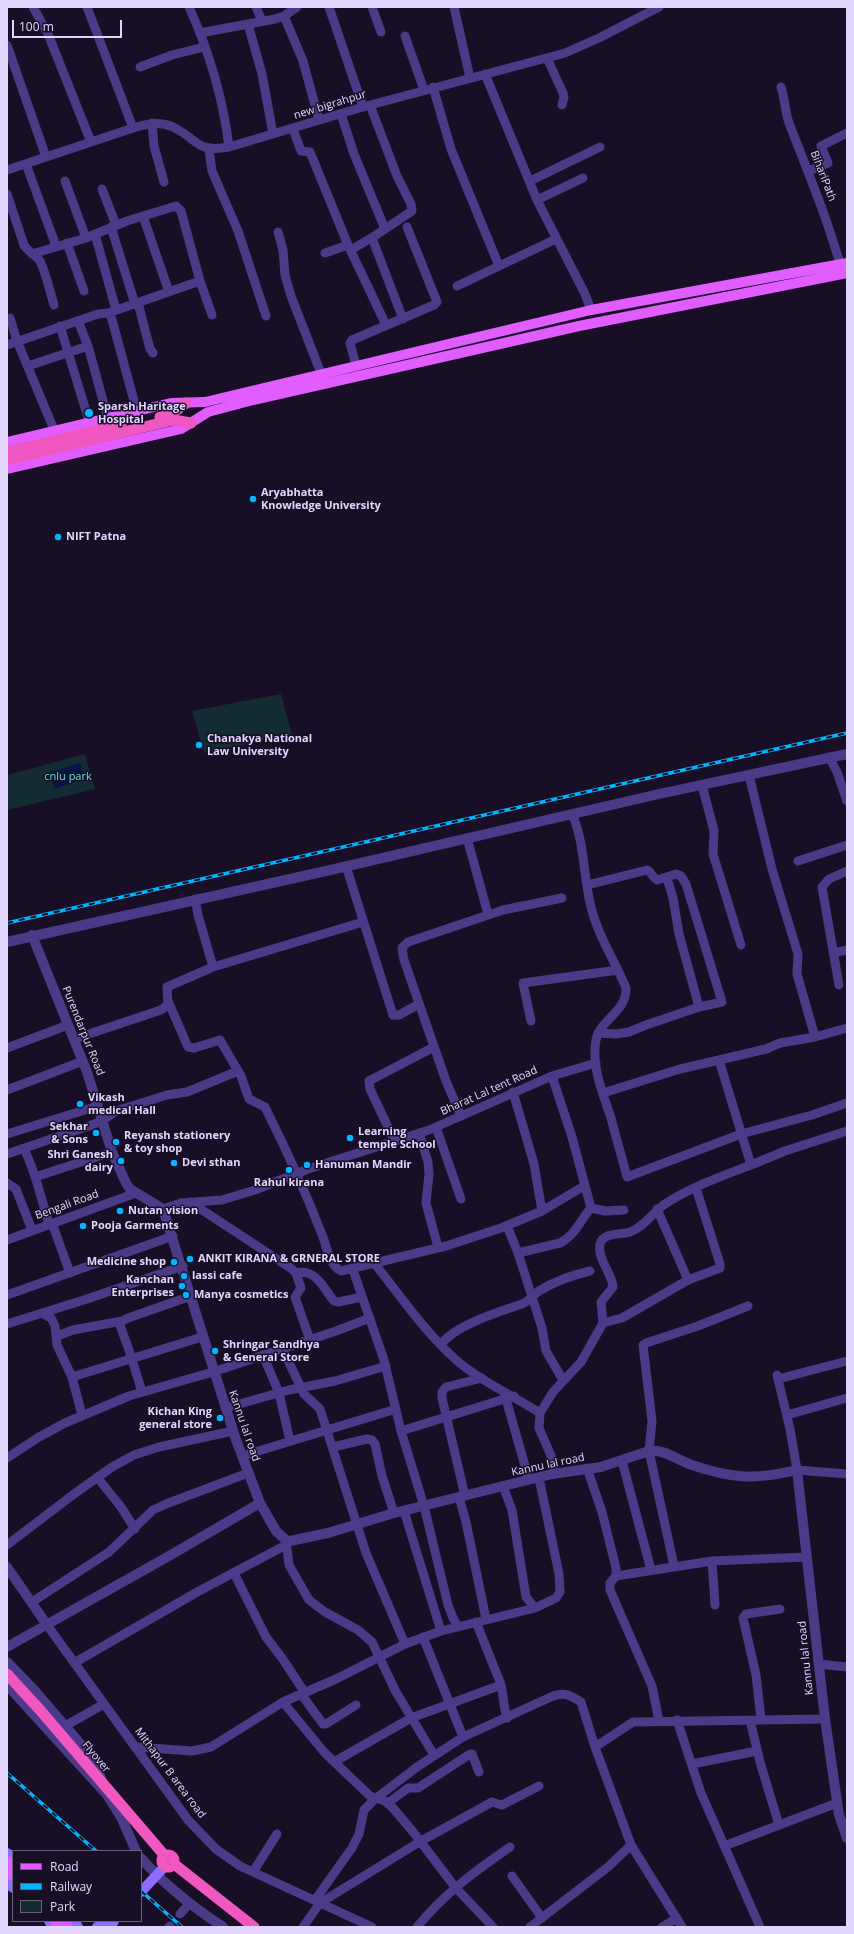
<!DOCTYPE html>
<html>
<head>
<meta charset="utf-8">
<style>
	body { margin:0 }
	#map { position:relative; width:854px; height:1934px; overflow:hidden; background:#180f27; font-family:"Open Sans",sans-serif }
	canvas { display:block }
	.frame { position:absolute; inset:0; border:8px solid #e2d6ff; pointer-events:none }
	.legend { position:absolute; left:12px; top:1850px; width:130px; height:72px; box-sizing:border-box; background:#180f27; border:1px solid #695f7d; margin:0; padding:5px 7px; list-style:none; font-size:12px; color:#e2d6ff }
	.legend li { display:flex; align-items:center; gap:8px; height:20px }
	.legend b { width:20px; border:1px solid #695f7d }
	.scale { position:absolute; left:12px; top:20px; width:110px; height:18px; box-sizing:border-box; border:2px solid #e2d6ff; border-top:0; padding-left:5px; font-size:12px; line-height:14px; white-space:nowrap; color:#e2d6ff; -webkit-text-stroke:3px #180f27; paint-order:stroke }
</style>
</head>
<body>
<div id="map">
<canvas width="854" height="1934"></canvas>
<div class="frame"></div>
<ul class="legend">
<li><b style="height:5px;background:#e25dff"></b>Road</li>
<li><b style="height:5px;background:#02b5ff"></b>Railway</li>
<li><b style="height:11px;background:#122c31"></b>Park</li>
</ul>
<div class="scale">100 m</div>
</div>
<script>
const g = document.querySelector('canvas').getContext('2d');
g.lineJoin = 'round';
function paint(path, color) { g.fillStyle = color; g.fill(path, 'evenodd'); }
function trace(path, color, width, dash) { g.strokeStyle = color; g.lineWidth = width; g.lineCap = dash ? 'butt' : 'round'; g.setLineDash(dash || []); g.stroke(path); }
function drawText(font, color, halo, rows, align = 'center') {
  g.font = font + ' "Open Sans",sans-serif'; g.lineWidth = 3; g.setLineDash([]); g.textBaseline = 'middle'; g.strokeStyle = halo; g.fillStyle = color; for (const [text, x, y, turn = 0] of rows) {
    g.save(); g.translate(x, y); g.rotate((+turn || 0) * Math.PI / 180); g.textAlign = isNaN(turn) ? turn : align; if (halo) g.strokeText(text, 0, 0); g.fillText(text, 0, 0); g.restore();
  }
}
const green = new Path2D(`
	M281 694 292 735 204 753 192 711Z
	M85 754 95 789 7 810V775Z`);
const water = new Path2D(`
	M80 763 85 778 55 789 50 772Z`);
const minor = new Path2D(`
	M33 7 48 34 91 142
	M87 7 133 128
	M189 7C209 51 223 99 229 147
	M256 7 262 21
	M329 7 363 107
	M372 7 381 32
	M454 7 470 78
	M284 16 303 61 319 120
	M248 24 262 74 273 134
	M200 33 275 19 284 16 297 7
	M405 36 424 90
	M7 45 46 157
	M547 58 563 93 564 97 562 105
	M140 67 172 55 204 47
	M485 74 537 200 585 294 591 310
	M433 87 451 149 499 266
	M781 87C785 99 785 112 789 123 808 172 828 220 842 271
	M341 114 354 154 385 229
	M152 123 154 146 164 182
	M293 129 301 151 310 152 348 245 386 325
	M209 150 212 171 238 231 266 316
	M26 164 56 246
	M7 170 133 128C146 124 159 121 173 127 198 139 196 153 229 147L363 107 565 53 599 38 659 7
	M809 171 828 163 821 146 847 133
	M65 181 86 238
	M530 181 600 147
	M102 189 116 225
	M7 194 24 245C28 252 36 255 40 261 46 273 50 292 54 305
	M537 200 583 178
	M143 216 169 292
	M111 227 135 304
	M278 232 283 250 285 275 291 296 324 381
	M95 234 116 310
	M372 238 403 319
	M67 243 84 291
	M351 250 376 235 412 211 411 204 397 176 370 105
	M325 253 348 245
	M32 254 86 238 127 221 176 206 181 211 200 281 212 315
	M457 286 556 239
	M138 303 150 349 153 353
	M108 313 200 281
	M10 318 17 341 55 432
	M78 321 88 346 108 419
	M60 326 90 424
	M7 345 98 314 108 313 111 316 137 412
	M356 365 350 343 352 340 434 305 437 302 407 227
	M28 366 88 346
	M829 757 837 772 847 801
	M749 775 772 869 798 954 797 974 815 1037
	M702 785 714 831 713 854 741 945
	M572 814C585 843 583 876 591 907 598 936 615 961 626 988 627 1012 600 1019 596 1040 591 1066 603 1094 611 1118 616 1138 622 1157 627 1177L741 1134 812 1115 847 1103
	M467 838 488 914
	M798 861 847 845
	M346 866 392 1012 393 1015H399L419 1004
	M667 878 673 898 679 934 699 1007
	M587 885 647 870C652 872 652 877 657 880L676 874 681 876 686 884 722 1002 699 1007 646 1025 629 1032 616 1034 598 1033
	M195 899 198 915 213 967
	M833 953 847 950
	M839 985 822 887 829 879 847 871
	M168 1001 188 1047 194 1048 220 1040 241 1076 249 1099 265 1107C286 1149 306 1193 323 1237 327 1248 330 1266 341 1271L446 1246 501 1228 542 1211 584 1186
	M531 1021 523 983 618 970
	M74 1039 161 1010 168 1005 167 987 213 967 363 922
	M7 1048 68 1025
	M719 1060 766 1049 780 1043 815 1037 847 1028
	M552 1076 572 1137 591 1208 605 1211 624 1210
	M7 1090 83 1061
	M513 1092 534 1164 542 1211
	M461 1116 446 1081 404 960 402 948 408 942 503 910 562 898
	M436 1127 461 1199
	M419 1133 428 1162 429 1174 426 1203 438 1247
	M7 1134 98 1106
	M395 1142 370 1089 369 1081 434 1047
	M24 1149C36 1172 41 1199 49 1224
	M7 1154 89 1126 102 1121 116 1111 167 1095 187 1092 238 1071
	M751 1165 785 1151 847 1131
	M35 1177 112 1152
	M7 1183 16 1189 32 1230
	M190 1202 292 1269 296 1273 301 1288 295 1297 310 1340
	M163 1209 181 1203 222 1200 255 1190 308 1169 429 1130 552 1076 596 1063
	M657 1209 688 1280
	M52 1223 70 1273
	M507 1226 518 1253
	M7 1240 136 1193
	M374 1263C400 1295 424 1331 455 1359 480 1381 512 1395 540 1413
	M353 1270 384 1360 401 1431 424 1506 448 1605 453 1618 458 1627
	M296 1273C316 1268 324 1289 334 1301L338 1302 362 1297
	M7 1295 173 1236
	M42 1313 51 1318 55 1326 57 1345 72 1377 82 1415
	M603 1323 601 1302 613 1287C612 1273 597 1259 600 1244 603 1232 621 1235 630 1232 644 1227 653 1212 665 1204 691 1187 722 1176 751 1165L719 1060 680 1069 603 1093
	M7 1324 87 1299 183 1266
	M57 1336 73 1330 122 1321
	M441 1344C456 1325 498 1312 522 1304 529 1301 533 1295 539 1291 553 1282 573 1275 590 1271
	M282 1348 304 1394 320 1409 366 1553 405 1644
	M263 1355 279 1393 290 1441
	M777 1375 790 1429 797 1470 847 1474
	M72 1377 202 1337
	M778 1379 847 1361
	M563 1380 546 1351 542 1328 518 1253 560 1243C576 1235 580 1220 591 1208
	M142 1392 131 1356 120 1325 122 1321 128 1318 191 1296
	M506 1399 529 1480
	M225 1408 289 1390 335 1381 386 1366
	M787 1415 847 1398
	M401 1431 514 1396
	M333 1447 367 1439 372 1440 375 1444 382 1476 394 1513
	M242 1456 396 1409
	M7 1458 39 1437 65 1423 129 1396 213 1372 336 1331 370 1318
	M622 1461 651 1570
	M587 1468 602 1512 616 1568V1576L610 1583V1590L652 1686 659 1721
	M554 1474 552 1458 539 1428 540 1413 553 1392 581 1362 603 1323 622 1318 688 1280 720 1268V1264L696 1188
	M97 1477 121 1507 135 1529
	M503 1486 512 1510 526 1597 535 1608
	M465 1496 442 1398V1392L446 1387 482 1378
	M459 1497 466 1522 486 1619
	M404 1511 441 1631
	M286 1540 289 1565 309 1600 325 1612 358 1630 372 1642 396 1692 434 1755
	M7 1545 74 1494 112 1467 134 1455 159 1447 233 1431
	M712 1561 715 1605
	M674 1566 649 1451 652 1421 643 1345 646 1343 698 1326 748 1306
	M234 1573 266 1637 282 1658 305 1693
	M616 1576 712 1561 807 1557
	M32 1602 109 1552 153 1510 166 1504 248 1473
	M476 1622 500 1682C504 1694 503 1706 507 1718
	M47 1625 188 1820 216 1849 240 1866 372 1927
	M423 1637 463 1737
	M74 1663 199 1591 286 1545
	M818 1664 847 1667
	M301 1694 323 1724H326L356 1705
	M283 1702 324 1752 370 1796 385 1801 393 1808 414 1833 455 1887 493 1927
	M761 1719 756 1675 743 1618 746 1614 780 1609
	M677 1720 701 1793 760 1927
	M750 1720 760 1762 779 1825
	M65 1726 104 1704
	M135 1747 192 1751 211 1747 283 1702 336 1679 405 1644 441 1631 535 1608 556 1598 560 1592 559 1574 539 1478
	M595 1747 633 1722 825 1719
	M334 1762 411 1718 501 1685
	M692 1764 757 1751
	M388 1803 408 1788H418L470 1754H472L479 1772
	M631 1845 682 1927
	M724 1846 837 1803
	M253 1872 277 1834
	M512 1876 542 1918
	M315 1900 352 1848 359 1834 364 1810 375 1799 417 1767 463 1737 553 1696C565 1692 570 1695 581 1702L595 1747 631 1845 608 1867 530 1927
	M180 1914 189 1904
	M169 1927 170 1926
	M303 1927 320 1903 421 1841 492 1802 502 1805 539 1786
	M417 1927C444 1894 475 1871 510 1847
	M662 1927 677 1918`);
const tertiary = new Path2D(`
	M32 935 87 1072 112 1152 126 1183 130 1189 163 1209 235 1437 260 1503 276 1531 286 1540 290 1541 328 1533 394 1513 552 1474 601 1467 649 1451C665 1449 677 1460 692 1465 733 1479 755 1480 797 1470L825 1719 839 1815 847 1838
	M7 942 326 871 659 794 847 754
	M7 1567 47 1625
	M7 1647 169 1556 260 1503
	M7 1662 35 1691 83 1747 95 1763 102 1781
	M7 1685 108 1796 121 1817 136 1851
	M141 1858C165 1886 193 1907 223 1927`);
const secondary = new Path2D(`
	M7 1853 13 1857
	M7 1882 13 1888
	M141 1892 165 1866
	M49 1921 53 1927
	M74 1921 78 1927
	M97 1927 106 1921
	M111 1927 114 1921`);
const primary = new Path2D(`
	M7 442 171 403 205 402 591 310 847 263
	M7 469 181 429 208 412 253 400 579 326 847 273
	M7 1861 13 1866
	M7 1871 13 1876
	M55 1921 59 1927
	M65 1921 68 1927`);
const trunk = new Path2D(`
	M160 417 171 414 186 403
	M7 452 121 425
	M7 460 173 420 191 423
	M7 1674 40 1710 165 1856
	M162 1861a6 6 0 1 1 12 0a6 6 0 1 1-12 0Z
	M174 1864 254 1927`);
const rail = new Path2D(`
	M7 923 847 733
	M7 1773 96 1851
	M141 1891 182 1927`);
const markers = [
	[89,413,5,"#02b5ff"],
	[253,499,4,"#02b5ff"],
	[58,537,4,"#02b5ff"],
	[199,745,4,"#02b5ff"],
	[80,1104,4,"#02b5ff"],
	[96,1133,4,"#02b5ff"],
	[350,1138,4,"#02b5ff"],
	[116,1142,4,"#02b5ff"],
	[121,1161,4,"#02b5ff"],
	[174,1163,4,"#02b5ff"],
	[307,1165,4,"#02b5ff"],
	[289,1170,4,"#02b5ff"],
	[120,1211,4,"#02b5ff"],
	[83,1226,4,"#02b5ff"],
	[190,1259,4,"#02b5ff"],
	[174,1262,4,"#02b5ff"],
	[184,1276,4,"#02b5ff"],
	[182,1286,4,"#02b5ff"],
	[186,1295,4,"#02b5ff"],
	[215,1351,4,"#02b5ff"],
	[220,1418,4,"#02b5ff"]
];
const streetNames = [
	["new bigrahpur",330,105,-17],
	["BihariPath",823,176,69],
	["Purendarpur Road",83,1031,68],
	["Bharat Lal tent Road",489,1091,-24],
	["Bengali Road",67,1205,-20],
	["Kannu lal road",244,1426,71],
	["Kannu lal road",548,1465,-12],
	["Kannu lal road",806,1658,-96],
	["Flyover",96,1757,50],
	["Mithapur B area road",170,1773,53]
];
const poiNames = [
	["Sparsh Haritage",98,407],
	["Hospital",98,420],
	["Aryabhatta",261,493],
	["Knowledge University",261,506],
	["NIFT Patna",66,537],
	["Chanakya National",207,739],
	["Law University",207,752],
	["Vikash",88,1098],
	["medical Hall",88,1111],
	["Sekhar",88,1127,"right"],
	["& Sons",88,1140,"right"],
	["Learning",358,1132],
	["temple School",358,1145],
	["Reyansh stationery",124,1136],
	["& toy shop",124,1149],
	["Shri Ganesh",113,1155,"right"],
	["dairy",113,1168,"right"],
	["Devi sthan",182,1163],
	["Hanuman Mandir",315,1165],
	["Rahul kirana",289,1183,"center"],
	["Nutan vision",128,1211],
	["Pooja Garments",91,1226],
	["ANKIT KIRANA & GRNERAL STORE",198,1259],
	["Medicine shop",166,1262,"right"],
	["lassi cafe",192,1276],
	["Kanchan",174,1280,"right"],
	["Enterprises",174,1293,"right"],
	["Manya cosmetics",194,1295],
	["Shringar Sandhya",223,1345],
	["& General Store",223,1358],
	["Kichan King",212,1412,"right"],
	["general store",212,1425,"right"]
];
const parkNames = [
	["cnlu park",68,777]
];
paint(green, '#122c31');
paint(water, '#091446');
trace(minor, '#4b3a87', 9);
trace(tertiary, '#4b3a87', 10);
trace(secondary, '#8c6dff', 10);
trace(primary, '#e25dff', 10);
trace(trunk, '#f057c0', 11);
trace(rail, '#02b5ff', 3.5);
trace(rail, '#180f27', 2, [6]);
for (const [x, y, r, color] of markers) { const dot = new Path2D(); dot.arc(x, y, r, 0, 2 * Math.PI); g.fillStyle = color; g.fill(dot); trace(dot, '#180f27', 1.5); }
drawText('11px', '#e2d6ff', '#180f27', streetNames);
drawText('bold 11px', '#e2d6ff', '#180f27', poiNames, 'left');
drawText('11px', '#5fe2da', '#180f27', parkNames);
</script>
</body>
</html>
